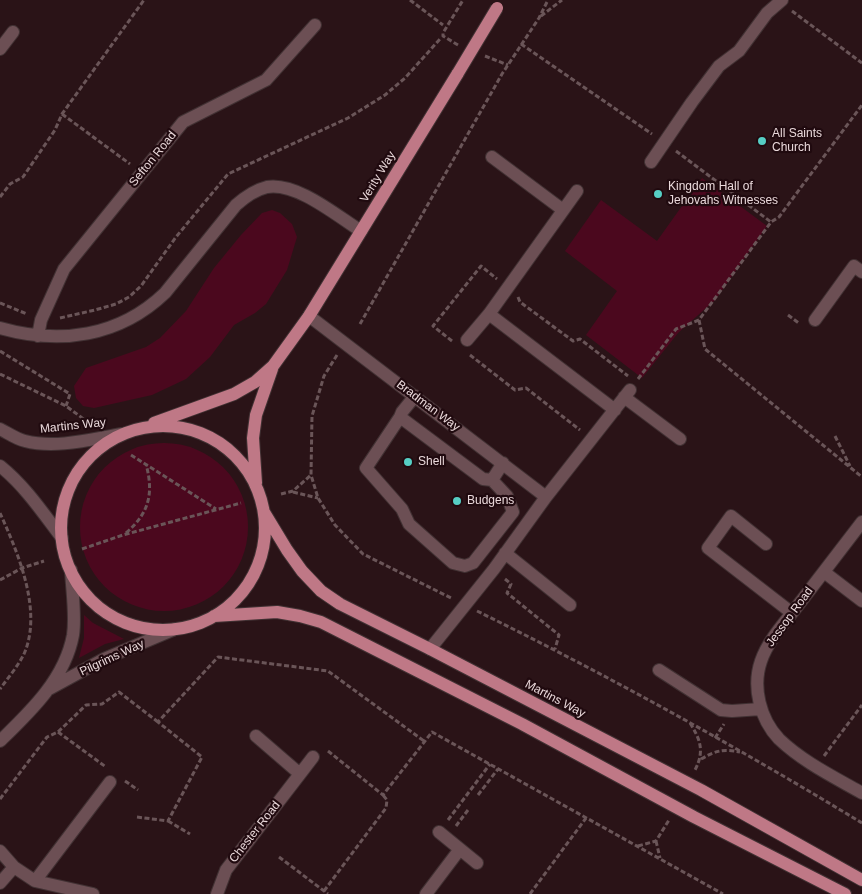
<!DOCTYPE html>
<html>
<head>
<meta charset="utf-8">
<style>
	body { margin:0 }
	canvas { display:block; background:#2a1317 }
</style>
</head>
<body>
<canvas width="862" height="894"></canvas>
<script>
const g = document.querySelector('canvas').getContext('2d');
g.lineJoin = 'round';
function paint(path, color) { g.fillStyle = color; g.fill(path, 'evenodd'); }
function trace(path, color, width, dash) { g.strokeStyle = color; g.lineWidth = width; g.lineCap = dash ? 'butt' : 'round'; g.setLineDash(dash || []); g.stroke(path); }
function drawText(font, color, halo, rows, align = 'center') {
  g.font = font + ' Helvetica,sans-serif'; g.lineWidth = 4.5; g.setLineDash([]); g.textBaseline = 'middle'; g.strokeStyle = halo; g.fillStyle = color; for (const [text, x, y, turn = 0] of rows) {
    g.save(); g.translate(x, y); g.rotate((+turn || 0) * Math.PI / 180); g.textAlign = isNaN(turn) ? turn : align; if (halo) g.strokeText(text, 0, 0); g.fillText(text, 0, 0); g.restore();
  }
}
const green = new Path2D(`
	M702 178 767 226 715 300 678 333 642 378 586 335 617 291 565 251 601 200 657 241Z
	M272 210 280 213 292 224 297 237 287 270 266 304 255 313 234 325 210 357 186 379 152 395 94 408 83 406 76 398 74 386 86 368 146 347 160 338 186 311 214 268 241 235 262 213Z
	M80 527a84 84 0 1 1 168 0a84 84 0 1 1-168 0Z
	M84 615 93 623 124 639 105 644 79 658 84 638Z`);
const path = new Path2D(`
	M410 0 443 25
	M792 11 862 63
	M541 16 562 0
	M521 44 652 134
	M458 45 443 36V33L463 0
	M485 56 508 65
	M62 114 130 164
	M676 151 771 222
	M0 197 10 184 23 177 55 130 62 114 144 0
	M518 297 520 302 573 341 580 339 628 376
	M0 303 27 314
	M788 315 800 324
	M60 318 95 310 116 304 129 297 141 286 176 237 228 174 348 118 385 95 405 78 440 39
	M699 320 705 349 862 477
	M360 324 502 74 539 18 548 0
	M452 341 433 326 481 266 497 279
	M0 351 70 394 66 406
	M337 355 324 376 312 416 311 475 318 498 335 525 363 554 451 598
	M470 355 515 390 526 388 580 430
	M0 374 66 406 85 420
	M638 379 676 329 699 320 771 222 779 217 862 105
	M835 436 850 466
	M131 455 216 509
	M293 492 318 498
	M281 494 293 491 311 475
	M0 513C18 553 43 611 24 654 18 666 8 678 0 689
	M126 533C149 513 154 494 146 464
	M82 549 123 535 241 503
	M505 579 511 584 507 593 559 635 555 649
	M0 580 22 568 44 561
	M477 611C609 676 737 747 862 823
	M690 723C700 739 705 751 695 770
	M58 732 106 767
	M715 738 724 724
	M328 751 383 795 432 732 723 894
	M824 756 862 705
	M701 759C717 750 723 749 740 752
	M125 781 138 790
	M478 795 498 769
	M0 799 47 737 58 732 86 705 102 704 119 692 158 722
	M137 817 168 821 202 757 158 722 218 657 328 671 424 741
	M448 820 490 764
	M168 821 190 834
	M456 826 468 810
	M656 841 660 858
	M638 846 656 841 669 820
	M279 857 328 894
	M324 891 386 808 387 800 383 795
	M530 894 586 818`);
const minor = new Path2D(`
	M0 49 13 32
	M492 157 563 210
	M651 162 692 102 719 66 739 51 767 13 782 0
	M489 314 615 410
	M309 316 546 497
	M815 320 854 266 862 272
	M0 328C60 345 119 337 165 293L236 205C245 197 255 190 267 187 297 182 337 216 361 231
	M38 336 41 320 64 269 183 122 266 80 315 25
	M467 340 489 314 577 191
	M415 396 402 412 400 417 483 479 492 480 503 463
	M624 397 680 439
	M400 417 366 468 402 509 409 524 453 563 465 566 473 563 513 512 507 496 492 480
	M0 429C8 433 16 439 25 441 56 449 92 439 122 434
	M0 466C25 486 43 513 62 538
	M862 522C841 549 820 577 799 604 786 621 768 640 761 661 752 687 760 719 779 739 803 762 834 777 862 793
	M766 544 731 516 708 548 792 613
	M505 553 570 605
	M824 572 862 601
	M430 649 494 569 546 497 630 390
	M659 670 721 710 732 711 761 709
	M49 689 104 659 175 629
	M0 741C30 712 65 679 73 635 76 615 72 591 71 570
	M300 774 313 757
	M439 832 477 863
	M0 851 14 867 35 881 93 894
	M35 881 110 782
	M0 883 14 867
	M217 894 226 870 300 774 256 736
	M426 894 460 849`);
const major = new Path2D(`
	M154 423 234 394 255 382 273 366 309 316 458 73
	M61 528a102 102 0 1 1 204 0a102 102 0 1 1-204 0Z
	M256 483 253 438 256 415 272 369
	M264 512 287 550 302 571 321 591 340 604 430 649 701 790 862 880
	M214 616 277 612 300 616 321 622 522 724 694 817 845 894`);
const majorBridge = new Path2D(`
	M458 73 497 8`);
const markers = [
	[762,141,5,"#56cec4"],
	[658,194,5,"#56cec4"],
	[408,462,5,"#56cec4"],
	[457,501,5,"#56cec4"]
];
const poiNames = [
	["All Saints",772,134],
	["Church",772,148],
	["Kingdom Hall of",668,187],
	["Jehovahs Witnesses",668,201],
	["Shell",418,462],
	["Budgens",467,501]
];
const streetNames = [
	["Sefton Road",153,159,-51],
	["Verity Way",378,177,-59],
	["Bradman Way",428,406,37],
	["Martins Way",73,426,-6],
	["Jessop Road",790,617,-54],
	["Pilgrims Way",112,658,-25],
	["Martins Way",555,699,28],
	["Chester Road",255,832,-52]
];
paint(green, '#4b081e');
trace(minor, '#413133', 14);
trace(major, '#413133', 14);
trace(path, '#6a5558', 3, [5, 2.5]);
trace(minor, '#6c4f54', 12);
trace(major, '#bf7886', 12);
trace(majorBridge, '#413133', 14, []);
trace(majorBridge, '#bf7886', 12);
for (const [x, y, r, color] of markers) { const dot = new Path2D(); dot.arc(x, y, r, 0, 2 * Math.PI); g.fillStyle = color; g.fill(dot); trace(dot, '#200a0f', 2); }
drawText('12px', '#ead9db', '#200a0f', poiNames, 'left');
drawText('12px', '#ead9db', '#200a0f', streetNames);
</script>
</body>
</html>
